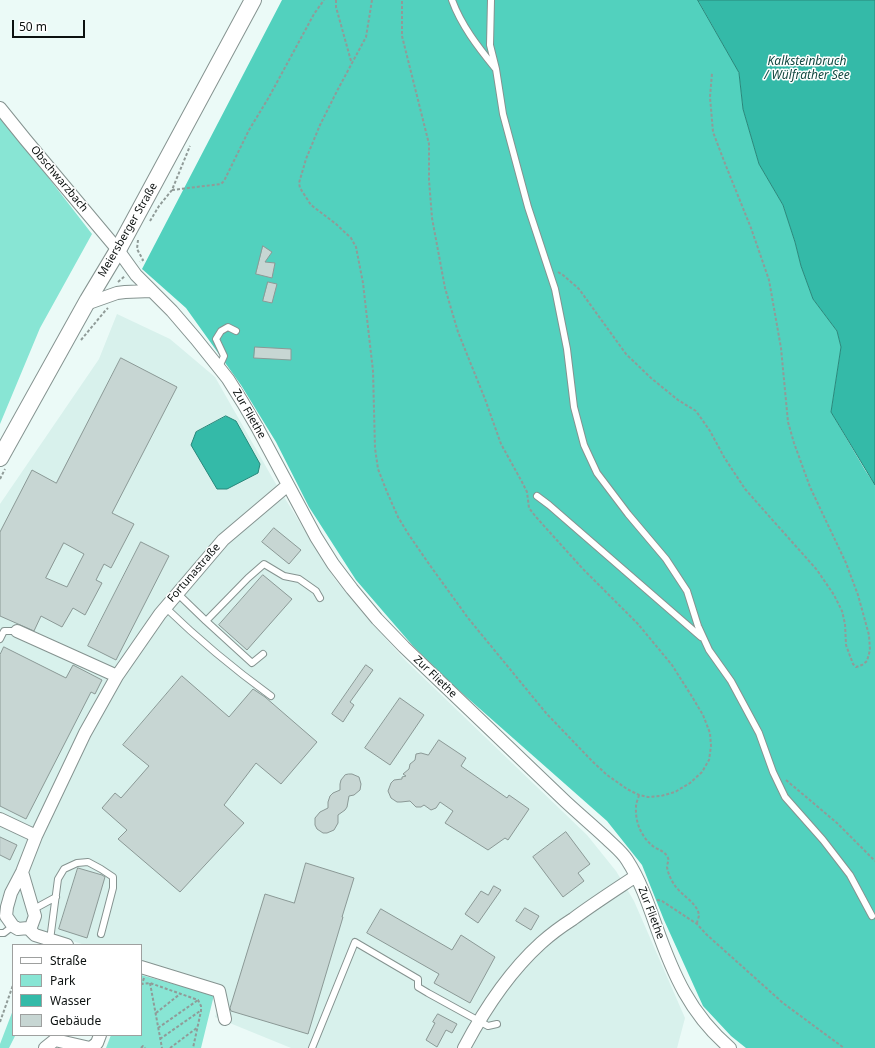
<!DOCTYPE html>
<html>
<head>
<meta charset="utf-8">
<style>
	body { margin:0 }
	#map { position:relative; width:875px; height:1048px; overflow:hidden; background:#ebfaf7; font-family:"Noto Sans",sans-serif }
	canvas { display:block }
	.legend { position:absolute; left:12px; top:944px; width:130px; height:92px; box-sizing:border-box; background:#fff; border:1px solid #9ea09f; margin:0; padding:5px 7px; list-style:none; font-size:12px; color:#0c1110 }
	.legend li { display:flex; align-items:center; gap:8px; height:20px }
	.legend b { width:20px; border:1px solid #9ea09f }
	.scale { position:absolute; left:12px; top:20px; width:73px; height:18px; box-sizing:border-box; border:2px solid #0c1110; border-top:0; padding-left:5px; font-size:12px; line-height:14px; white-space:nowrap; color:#0c1110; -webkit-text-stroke:3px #fff; paint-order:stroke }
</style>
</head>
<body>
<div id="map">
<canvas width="875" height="1048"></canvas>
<ul class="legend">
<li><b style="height:5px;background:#fff"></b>Straße</li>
<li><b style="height:11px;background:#88e5d4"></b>Park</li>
<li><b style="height:11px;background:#34baa8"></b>Wasser</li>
<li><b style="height:11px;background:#c7d6d3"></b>Gebäude</li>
</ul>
<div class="scale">50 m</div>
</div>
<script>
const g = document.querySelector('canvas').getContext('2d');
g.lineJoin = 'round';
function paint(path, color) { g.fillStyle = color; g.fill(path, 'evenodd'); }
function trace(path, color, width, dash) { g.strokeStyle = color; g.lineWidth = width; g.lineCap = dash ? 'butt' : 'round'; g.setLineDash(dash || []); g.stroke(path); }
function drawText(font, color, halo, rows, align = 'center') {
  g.font = font + ' "Noto Sans",sans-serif'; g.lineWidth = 3; g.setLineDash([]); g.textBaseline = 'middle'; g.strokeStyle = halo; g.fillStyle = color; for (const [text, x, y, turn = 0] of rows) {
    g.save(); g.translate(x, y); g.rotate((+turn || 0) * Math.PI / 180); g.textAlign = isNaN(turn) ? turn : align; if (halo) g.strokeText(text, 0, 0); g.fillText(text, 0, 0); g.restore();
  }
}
const built = new Path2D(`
	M117 314 170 339 215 377 273 479 334 578 367 618 407 662 587 835 616 871 634 901 685 1018 677 1048H291L215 1017 224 989 141 963V945H85L38 930 0 922V504L99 359Z`);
const green = new Path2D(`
	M0 115 92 234 40 328 0 424Z
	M141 975 214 995 201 1048H106L111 1035H141Z
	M13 1010V1035H16L15 1036 9 1048H0V1044Z`);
const forest = new Path2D(`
	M282 0H698L739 73 743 109 759 164 783 205 795 242 801 266 813 299 837 331 841 347 831 412 865 470 875 485V1048H746L731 1036 703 1006 664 920 642 865 607 821 454 686 413 646 356 580 309 507 276 442 241 385 186 308 142 269Z`);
const water = new Path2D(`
	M698 0H875V485L831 412 841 347 837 331 813 299 801 266 795 242 783 205 759 164 743 109 739 73Z
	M226 416 236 421 260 464 258 473 227 489H217L191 445 196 432Z`);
const building = new Path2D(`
	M263 246 272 252 265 262 275 263 272 278 256 274Z
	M268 282 277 284 272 303 263 301Z
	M255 347 291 349V360L254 358Z
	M121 358 177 387 112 513 134 524 111 568 104 564 96 580 102 583 85 615 73 608 62 627 41 616 34 631 0 616V532L32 470 56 483ZM64 543 84 554 67 587 46 578Z
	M274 528 301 550 289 564 262 542Z
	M141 542 169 556 116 660 88 646Z
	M263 575 292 599 247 650 219 625Z
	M4 647 66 678 73 665 102 680 95 694 91 692 26 819 0 806V655Z
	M366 665 373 670 350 702 354 705 343 722 332 714Z
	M182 676 229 717 253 689 265 697 317 742 281 784 256 763 224 805 244 823 180 892 118 839 127 830 102 808 115 793 121 798 149 766 123 745Z
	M400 698 424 715 390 765 365 748Z
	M439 740 466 758 461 766 507 798 509 795 529 809 508 840 505 838 488 850 445 823 453 811 440 802 436 808 431 810 424 805 421 807H416L410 801 401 802H397L391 798 388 791 391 783 394 780 402 779V777L406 776 403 774 409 769 410 764 415 760 416 754 421 753 428 755Z
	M349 774H352L359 777 361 784 360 790 354 795 349 796 347 807 345 810 338 815V823L334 830 327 833H323L317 829 315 825V818L320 812 328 808V802L330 796 333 793 340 790V784L341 780 345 775Z
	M566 832 590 864 578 873 584 881 563 897 533 857Z
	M0 837 17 845 10 860 0 855Z
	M306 863 354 878 342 917H343L308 1034 231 1011 230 1008 265 894 294 903Z
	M78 868 102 875 105 877 87 938 59 929Z
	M494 886 501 890 478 923 465 914 481 891 488 895Z
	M525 908 539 916 531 930 516 921Z
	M381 909 452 950 461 935 495 957 470 1003 434 983 439 974 367 933Z
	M438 1014 457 1024 452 1033 446 1030 437 1047 426 1040 435 1023 433 1022Z`);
const path = new Path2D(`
	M336 0V7L351 61
	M372 0 366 37 337 91 320 125 306 159 299 183 300 188 311 205 336 224 351 238 356 247 363 283 373 371 375 448 378 469 387 492 398 517 409 535 429 564 468 618 546 713 592 761 607 775 627 789 639 795 648 797 661 796 675 792 690 783 702 772 709 760 711 746 710 733 703 715 691 695 672 665 638 624 582 568 536 517 529 508 527 492 522 482 501 444 485 399 458 332 445 288 432 218 429 180V144L402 36V0
	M172 190 221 184 224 181 249 130 269 97 314 14 324 0
	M150 221 159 206 172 190 190 146
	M138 240 137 249 143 260 140 262
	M558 272 563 275 579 289 626 354 651 378 678 400 696 411 710 431 724 457 745 489 817 570 834 595 842 611 845 624 846 645 853 664 856 667 862 665 867 661 870 650 869 635 858 595 846 563 810 487 794 443 788 422 781 348 769 280 751 228 724 161 713 132 710 97 712 73
	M118 282 125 276
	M81 340 105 311 108 308
	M0 479 5 469
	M786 780 837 823 875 861
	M639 795C638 799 636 803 636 807 635 823 642 838 654 847 659 850 664 851 667 856 670 860 667 863 667 867 668 873 671 880 674 884 680 895 697 902 699 915 699 917 697 921 697 924
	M657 900 662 901 697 924 706 934 783 1003 844 1048
	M144 978 142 984 150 983 198 1000 201 1006V1011L193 1048
	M150 983 162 1048
	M156 1013 180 994
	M0 1022 13 985
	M158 1028 198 1000
	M160 1039 200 1011
	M141 1048 143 1046 145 1048
	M170 1048 198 1027`);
const lane = new Path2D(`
	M452 0C461 25 478 47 495 68
	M491 0 490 45 496 69 503 114 528 207 555 289 567 349 574 407 584 445 597 473 628 514 666 559 687 591 698 626 709 650 731 681 759 733 773 772 785 797 823 840 850 875 872 916
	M219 367 224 356 216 339 221 331 228 327 236 331
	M537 496 549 505 701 637
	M177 593 206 621 248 578 264 564 284 576 299 579 316 591 320 598
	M165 607C198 639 234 669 271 696
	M206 621 252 663 263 654
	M0 639 4 631H17
	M34 909 56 897
	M0 933H4L13 926
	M50 940 58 879 64 869 77 863 88 862 101 869 113 877V888L101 934
	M312 1048 355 942 418 979V987L428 993 488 1026 497 1024`);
const street = new Path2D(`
	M0 108 25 139 118 250 136 275 172 311 196 339 228 379 243 403 257 427 316 537 333 564 352 589 377 619 404 647C458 699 512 750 566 802 579 814 593 826 606 838 613 845 622 852 627 860 640 880 648 903 656 926 673 974 690 1014 730 1048
	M86 304 117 293 125 292 151 291
	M17 631 117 676
	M0 819 36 836
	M22 872 35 916 31 927 28 928 18 929 13 926 6 916 7 907 11 893 22 872 36 836 85 733 117 676 160 614 223 540 288 485
	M28 928 35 935 67 945
	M141 967 219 991 225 1019
	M45 1048 55 1040 90 1048
	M91 1048 97 1043 100 1035
	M464 1048C484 1010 509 972 541 943 551 934 562 926 573 919 593 904 615 890 636 876`);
const secondary = new Path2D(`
	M0 458 88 300 118 250 253 0`);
const streetNames = [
	["Obschwarzbach",59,179,50],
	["Meiersberger Straße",128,230,-60],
	["Zur Fliethe",249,414,60],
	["Fortunastraße",194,573,-49],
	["Zur Fliethe",435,677,44],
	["Zur Fliethe",651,913,69]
];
const waterNames = [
	["Kalksteinbruch",807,62],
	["/ Wülfrather See",807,76]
];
paint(built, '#d8f1ec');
paint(green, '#88e5d4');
paint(forest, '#52d1be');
paint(water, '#34baa8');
trace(water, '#28877a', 1);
paint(building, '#c7d6d3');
trace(building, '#8b9996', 1);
trace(lane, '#859390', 8);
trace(street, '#859390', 14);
trace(secondary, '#859390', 18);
trace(path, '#909b98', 2, [3, 2]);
trace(lane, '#fff', 6);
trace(street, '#fff', 12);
trace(secondary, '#fff', 16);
drawText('11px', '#0c1110', '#fff', streetNames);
drawText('italic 12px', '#124941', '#fff', waterNames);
</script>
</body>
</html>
